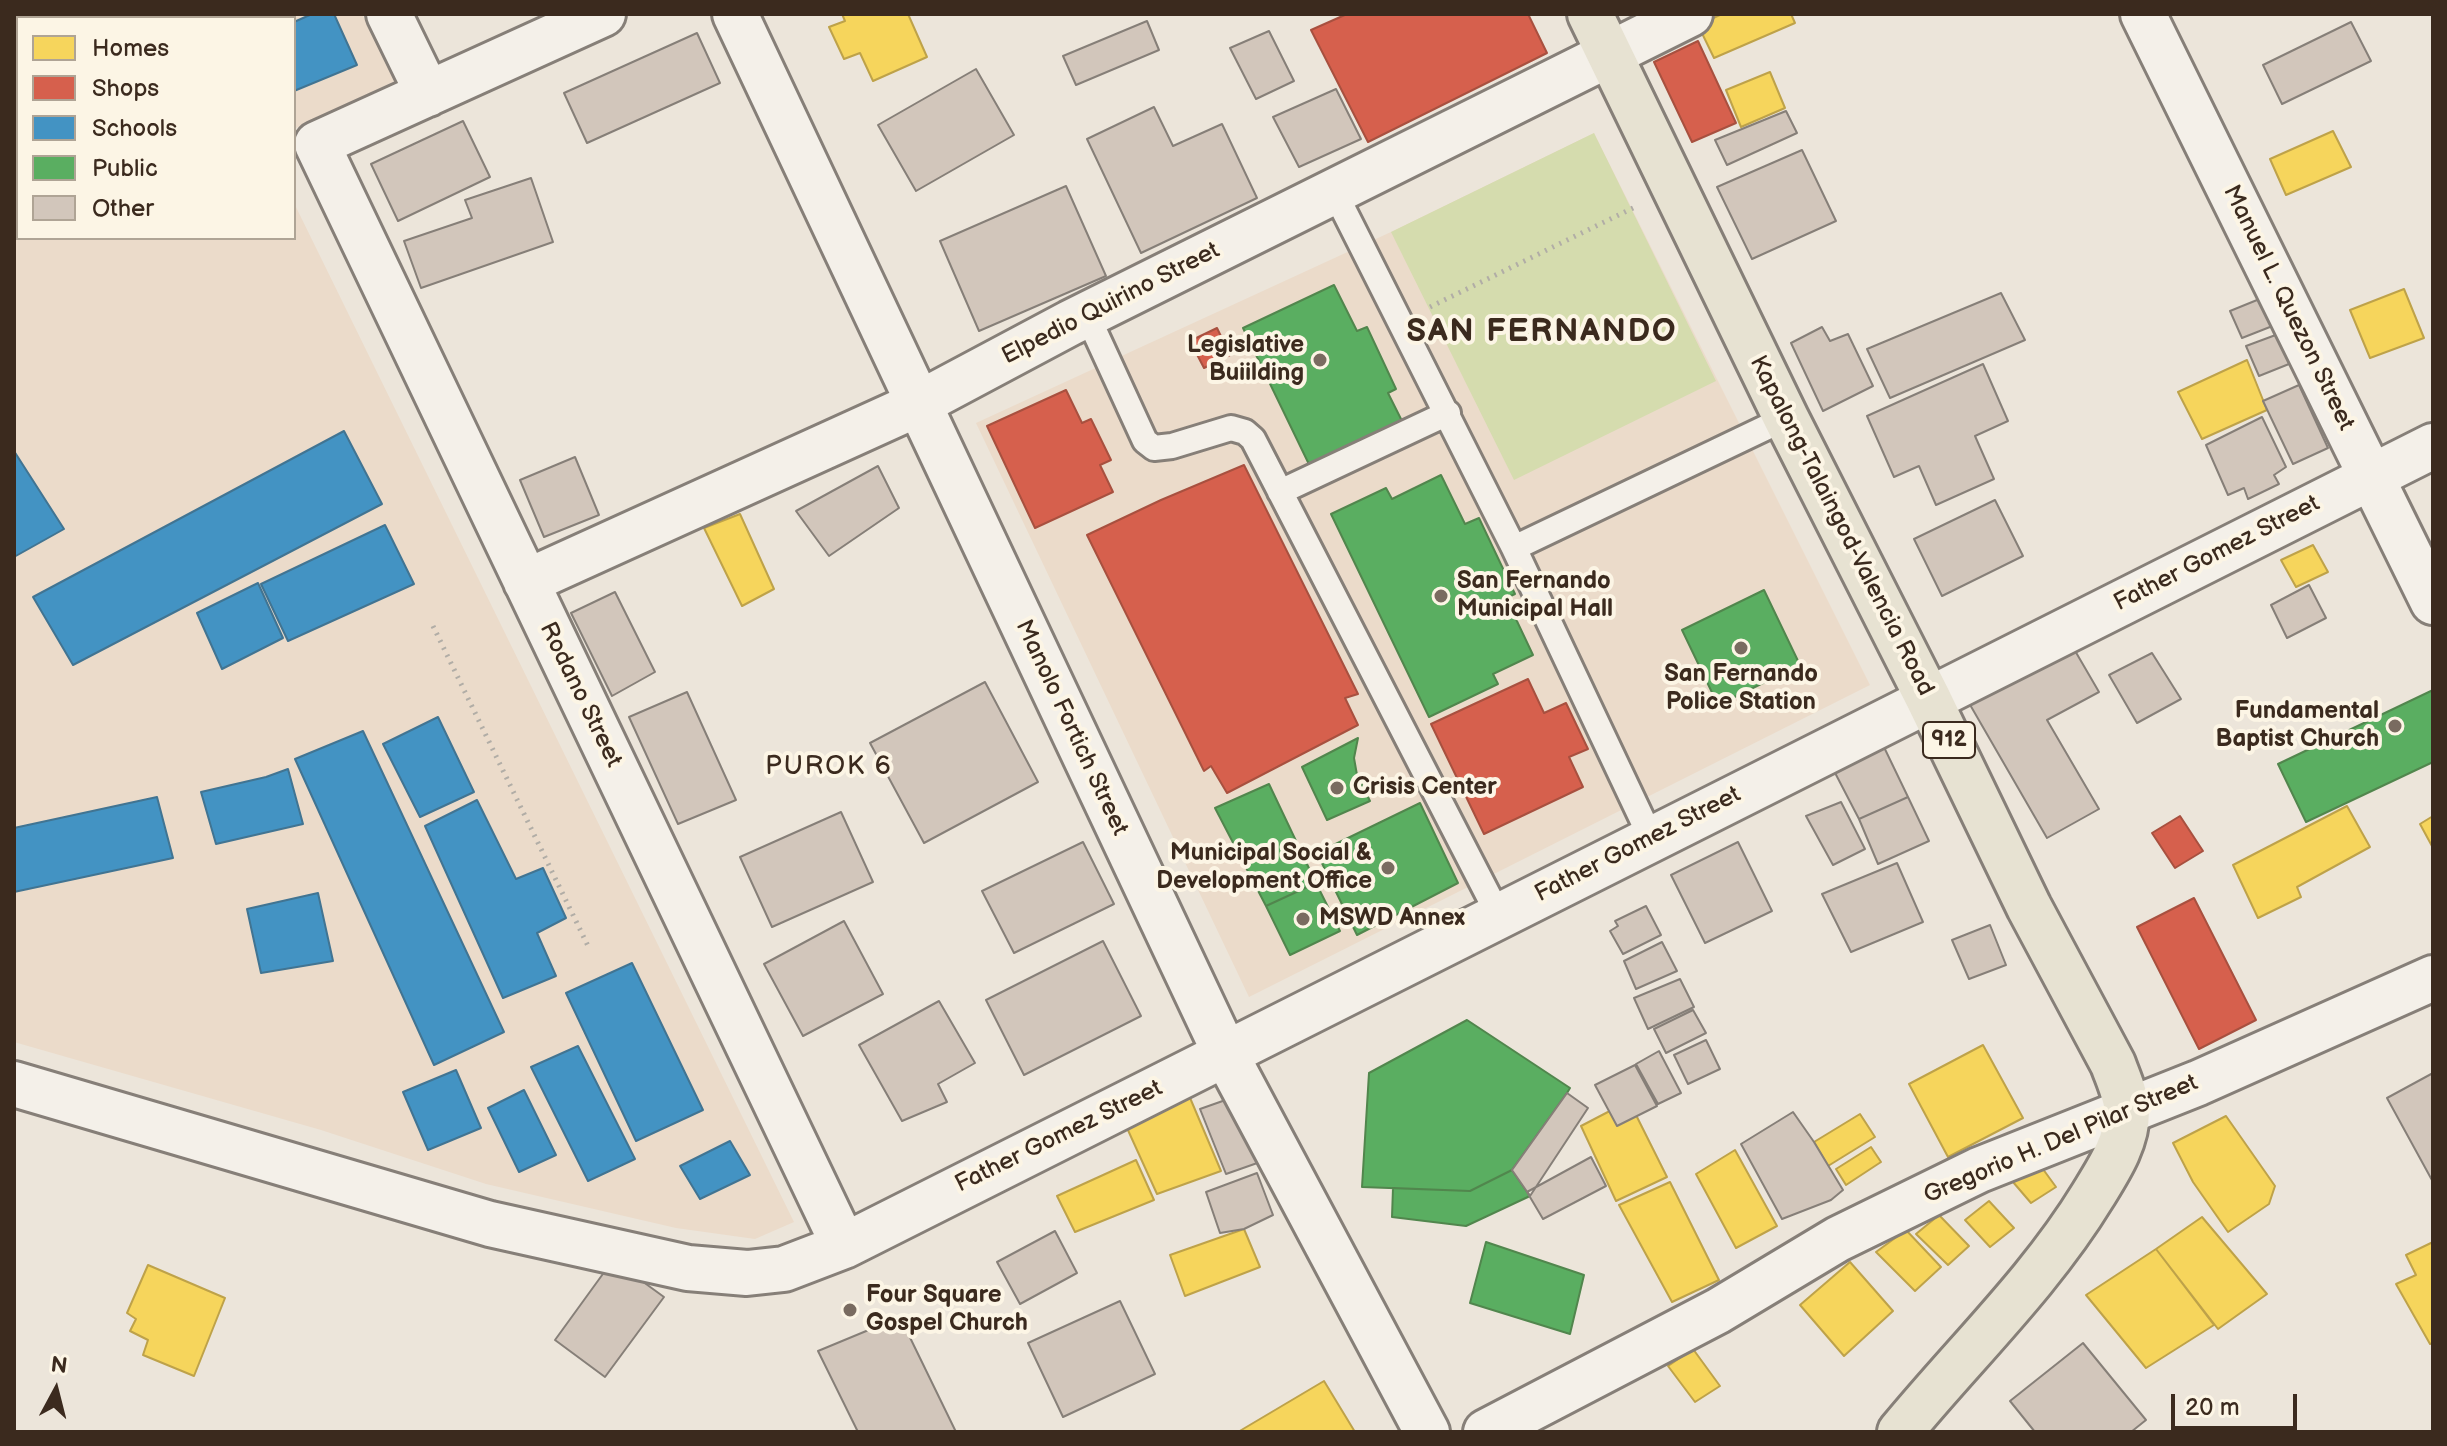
<!DOCTYPE html>
<html>
<head>
<meta charset="utf-8">
<style>
	body { margin:0 }
	#map { position:relative; width:2447px; height:1446px; overflow:hidden; background:#ece5da; font-family:"Balsamiq Sans",sans-serif }
	canvas { display:block }
	.frame { position:absolute; inset:0; border:16px solid #3b2a1e; pointer-events:none }
	.legend { position:absolute; left:16px; top:16px; width:280px; height:224px; box-sizing:border-box; background:#fcf5e5; border:2px solid #afa495; margin:0; padding:10px 14px; list-style:none; font-size:24px; color:#3b2a1e }
	.legend li { display:flex; align-items:center; gap:16px; height:40px }
	.legend b { width:40px; border:2px solid #afa495 }
	.north { position:absolute; left:16px; top:1350px; width:80px; height:80px; -webkit-text-stroke:6px #fcf5e5; paint-order:stroke; rotate:7deg; font-size:22px; font-weight:700; line-height:32px; text-align:center; color:#3b2a1e }
	.north::after { content:''; display:block; margin:auto; width:28px; height:36px; background:#3b2a1e; clip-path:polygon(50% 0,100% 100%,50% 72%,0 100%) }
	.scale { position:absolute; left:2171px; top:1394px; width:126px; height:36px; box-sizing:border-box; border:4px solid #3b2a1e; border-top:0; padding-left:10px; font-size:24px; line-height:28px; white-space:nowrap; color:#3b2a1e; -webkit-text-stroke:6px #fcf5e5; paint-order:stroke }
</style>
</head>
<body>
<div id="map">
<canvas width="2447" height="1446"></canvas>
<div class="frame"></div>
<ul class="legend">
<li><b style="height:22px;background:#f6d55c"></b>Homes</li>
<li><b style="height:22px;background:#d6604d"></b>Shops</li>
<li><b style="height:22px;background:#4393c3"></b>Schools</li>
<li><b style="height:22px;background:#5aae61"></b>Public</li>
<li><b style="height:22px;background:#d2c6bb"></b>Other</li>
</ul>
<div class="north">N</div>
<div class="scale">20 m</div>
</div>
<script>
const g = document.querySelector('canvas').getContext('2d');
g.lineJoin = 'round';
function paint(path, color) { g.fillStyle = color; g.fill(path, 'evenodd'); }
function trace(path, color, width, dash) { g.strokeStyle = color; g.lineWidth = width; g.lineCap = dash ? 'butt' : 'round'; g.setLineDash(dash || []); g.stroke(path); }
function drawText(font, color, halo, rows, align = 'center') {
  g.font = font + ' "Balsamiq Sans",sans-serif'; g.lineWidth = 8; g.setLineDash([]); g.textBaseline = 'middle'; g.strokeStyle = halo; g.fillStyle = color; for (const [text, x, y, turn = 0] of rows) {
    g.save(); g.translate(x, y); g.rotate((+turn || 0) * Math.PI / 180); g.textAlign = isNaN(turn) ? turn : align; if (halo) g.strokeText(text, 0, 0); g.fillText(text, 0, 0); g.restore();
  }
}
const built = new Path2D(`
	M14 14H362L395 81 294 129V18H18V238H294V203L794 1222 755 1239 676 1228 486 1184 321 1130 14 1042Z
	M1594 133 1870 685 1249 997 976 423 1391 232Z`);
const green = new Path2D(`
	M1594 133 1716 381 1514 480 1391 232Z`);
const homes = new Path2D(`
	M842 14H908L927 57 873 81 860 53 844 59 829 27 845 21Z
	M1722 14H1791L1795 23 1714 58 1698 25Z
	M1770 72 1785 108 1741 127 1726 90Z
	M2333 131 2351 167 2286 195 2270 159Z
	M2404 289 2424 338 2370 358 2350 310Z
	M2247 360 2267 410 2202 439 2178 392Z
	M740 514 774 589 742 606 704 528Z
	M2313 545 2328 572 2296 587 2281 560Z
	M2347 806 2370 847 2297 887 2301 897 2258 918 2233 865Z
	M2433 816V848L2420 824Z
	M1983 1045 2023 1118 1948 1157 1909 1084Z
	M1185 1086 1221 1171 1157 1194 1122 1117Z
	M1629 1101 1667 1177 1616 1201 1581 1126Z
	M1860 1114 1875 1137 1828 1166 1814 1142Z
	M2226 1116 2275 1186 2269 1204 2228 1232 2193 1182 2173 1143Z
	M1871 1147 1881 1162 1846 1185 1836 1169Z
	M1735 1150 1777 1226 1736 1248 1696 1174Z
	M1136 1160 1154 1200 1075 1232 1057 1196Z
	M2040 1165 2056 1187 2031 1203 2013 1182Z
	M1670 1182 1719 1280 1672 1302 1619 1205Z
	M1989 1201 2014 1228 1990 1247 1965 1220Z
	M1939 1215 1969 1246 1948 1265 1916 1234Z
	M2202 1217 2267 1294 2218 1329 2156 1249Z
	M1244 1229 1260 1267 1185 1296 1170 1255Z
	M1906 1230 1941 1267 1915 1291 1876 1252Z
	M2433 1242V1343L2430 1344 2396 1284 2416 1275 2406 1255Z
	M2156 1249 2214 1325 2146 1368 2086 1295Z
	M1850 1262 1893 1311 1844 1356 1800 1305Z
	M148 1265 225 1298 194 1376 143 1355 148 1340 130 1331 136 1319 127 1313Z
	M1693 1349 1720 1386 1695 1402 1668 1366Z
	M1324 1381 1355 1432H1238Z`);
const shops = new Path2D(`
	M1347 14H1528L1547 53 1368 142 1311 30Z
	M1698 41 1736 123 1692 142 1654 62Z
	M1217 328 1230 355 1204 368 1190 341Z
	M1066 390 1082 423 1091 419 1111 460 1100 465 1113 492 1035 528 987 426Z
	M1244 465 1358 694 1345 698 1358 725 1227 793 1211 766 1204 771 1087 535 1161 500Z
	M1528 679 1544 713 1566 703 1588 749 1569 757 1583 787 1484 834 1431 724Z
	M2180 816 2203 851 2175 868 2152 833Z
	M2194 898 2256 1020 2199 1049 2137 927Z`);
const schools = new Path2D(`
	M312 14H334L357 65 294 91V22Z
	M344 431 382 504 73 665 33 597Z
	M14 451 64 529 14 557Z
	M385 525 414 584 288 641 261 584Z
	M258 583 283 638 222 669 197 613Z
	M438 717 474 792 420 817 383 744Z
	M363 731 504 1032 434 1065 295 759Z
	M288 769 303 824 216 844 201 792 266 777Z
	M157 797 173 858 14 892V828Z
	M477 800 516 879 543 868 566 918 537 933 556 976 503 998 425 826Z
	M318 893 333 961 261 973 247 909Z
	M632 963 703 1110 636 1141 566 993Z
	M578 1046 635 1159 588 1181 531 1067Z
	M456 1070 481 1128 428 1150 403 1092Z
	M524 1090 556 1155 519 1172 488 1108Z
	M730 1141 750 1175 700 1199 680 1166Z`);
const public = new Path2D(`
	M1334 285 1357 331 1367 327 1396 389 1388 393 1412 441 1319 485 1243 328Z
	M1441 475 1465 524 1479 518 1515 594 1506 598 1533 655 1493 674 1498 684 1429 717 1331 514 1386 488 1392 499Z
	M1764 590 1800 665 1718 705 1682 630Z
	M2433 690V762L2306 822 2278 764Z
	M1358 738 1354 758 1357 775 1370 801 1327 820 1302 767Z
	M1269 784 1316 883 1266 906 1215 808Z
	M1420 803 1458 883 1357 935 1317 853Z
	M1316 883 1340 931 1290 955 1266 906Z
	M1467 1020 1570 1088 1567 1093 1512 1170 1470 1191 1362 1187 1369 1073Z
	M1512 1170 1530 1196 1466 1226 1392 1217 1393 1188 1470 1191Z
	M1486 1242 1584 1275 1570 1334 1470 1303Z`);
const building = new Path2D(`
	M1147 21 1159 50 1076 85 1063 56Z
	M2351 22 2371 61 2282 104 2263 65Z
	M1269 31 1294 81 1256 99 1230 48Z
	M697 33 720 83 587 143 564 93Z
	M976 69 1014 135 916 191 878 125Z
	M1336 89 1361 139 1299 167 1273 117Z
	M1154 107 1173 146 1222 124 1257 198 1141 253 1087 139Z
	M1786 111 1797 133 1727 165 1715 140Z
	M463 121 490 177 398 221 371 164Z
	M1802 150 1836 221 1752 259 1717 187Z
	M531 178 553 242 421 288 404 241 472 218 465 200Z
	M1066 186 1106 276 979 331 940 241Z
	M2001 293 2025 340 1890 398 1867 349Z
	M2262 298 2275 325 2242 338 2230 311Z
	M1822 327 1830 341 1848 334 1873 386 1823 411 1791 343Z
	M2281 333 2294 362 2259 376 2246 346Z
	M1983 364 2008 421 1975 436 1994 479 1936 505 1919 466 1894 477 1867 416Z
	M2299 385 2328 448 2293 464 2263 401Z
	M2262 417 2286 467 2274 475 2279 484 2248 499 2244 488 2228 495 2206 445Z
	M575 457 599 515 544 537 520 480Z
	M878 466 899 508 829 556 796 511Z
	M1995 500 2023 556 1942 596 1914 539Z
	M2309 585 2326 618 2287 638 2271 605Z
	M615 592 655 672 612 696 571 613Z
	M2074 649 2099 692 2047 720 2099 809 2047 838 1969 703Z
	M2152 653 2181 699 2137 723 2109 675Z
	M985 682 1038 782 924 843 870 743Z
	M687 692 736 800 678 824 629 717Z
	M1882 743 1908 797 1859 819 1832 767Z
	M1908 797 1929 841 1878 864 1859 819Z
	M1841 802 1865 849 1833 865 1806 816Z
	M841 812 873 882 772 927 740 857Z
	M1083 842 1114 904 1014 953 982 891Z
	M1738 842 1772 911 1705 943 1671 875Z
	M1897 863 1923 922 1851 952 1822 894Z
	M1646 906 1661 935 1623 954 1610 931 1618 926 1615 921Z
	M844 921 883 994 803 1036 764 964Z
	M1990 925 2006 965 1969 979 1952 940Z
	M1103 941 1141 1016 1024 1075 986 1000Z
	M1662 942 1677 971 1636 989 1624 961Z
	M1680 979 1694 1007 1648 1029 1634 998Z
	M939 1001 975 1063 938 1084 947 1102 902 1121 859 1045Z
	M1693 1010 1706 1033 1666 1053 1654 1029Z
	M1706 1040 1720 1069 1688 1084 1674 1055Z
	M1659 1051 1681 1093 1658 1104 1636 1064Z
	M1635 1065 1657 1106 1617 1126 1595 1085Z
	M2433 1073V1182L2387 1098Z
	M1567 1093 1588 1108 1530 1196 1512 1170Z
	M1234 1097 1263 1161 1226 1174 1200 1109Z
	M1793 1112 1814 1142 1843 1190 1831 1200 1782 1219 1741 1144Z
	M1591 1157 1606 1186 1543 1219 1527 1192Z
	M1257 1173 1273 1215 1244 1229 1220 1233 1206 1192Z
	M1055 1231 1077 1273 1020 1304 997 1262Z
	M613 1260 664 1297 605 1377 555 1340Z
	M1120 1301 1155 1374 1063 1417 1028 1343Z
	M900 1317 956 1432H858L818 1351Z
	M2083 1343 2146 1420 2131 1432H2035L2010 1401Z`);
const path = new Path2D(`
	M1430 307 1637 206
	M433 626 589 948`);
const service = new Path2D(`
	M1335 193 1514 548 1651 838
	M1087 315 1145 441 1154 448 1172 446 1231 428 1245 432 1253 439 1499 916
	M1280 492 1448 413
	M1514 548 1786 418`);
const minor = new Path2D(`
	M389 14 428 94
	M603 14 317 144 844 1246
	M735 14 1226 1055 1427 1432
	M2143 14 2433 602
	M526 582 918 404 1070 323 1690 14
	M14 1084 490 1224 688 1268 747 1273 784 1269 844 1246 2433 446
	M1486 1432 1718 1311 1838 1239 1979 1170 2198 1083 2433 978`);
const trunk = new Path2D(`
	M1590 14 1786 418 1928 698 2029 907 2113 1064C2118 1078 2126 1095 2127 1111 2127 1142 2109 1169 2093 1195 2040 1282 1965 1353 1900 1432`);
const markers = [
	[1320,360,8,"#796b60"],
	[1441,596,8,"#796b60"],
	[1741,648,8,"#796b60"],
	[2395,726,8,"#796b60"],
	[1337,788,8,"#796b60"],
	[1388,868,8,"#796b60"],
	[1303,919,8,"#796b60"],
	[850,1310,8,"#796b60"]
];
const shields = [
	[1949,740,52]
];
const shieldNames = [
	["912",1949,740]
];
const streetNames = [
	["Elpedio Quirino Street",1111,304,-27],
	["Manuel L. Quezon Street",2288,308,64],
	["Kapalong-Talaingod-Valencia Road",1841,526,63],
	["Father Gomez Street",2217,554,-27],
	["Rodano Street",580,695,64],
	["Manolo Fortich Street",1071,728,65],
	["Father Gomez Street",1638,845,-27],
	["Father Gomez Street",1059,1137,-26],
	["Gregorio H. Del Pilar Street",2061,1140,-23]
];
const poiNames = [
	["Legislative",1304,346,"right"],
	["Buiilding",1304,374,"right"],
	["San Fernando",1457,582],
	["Municipal Hall",1457,610],
	["San Fernando",1741,675,"center"],
	["Police Station",1741,703,"center"],
	["Fundamental",2379,712,"right"],
	["Baptist Church",2379,740,"right"],
	["Crisis Center",1353,788],
	["Municipal Social &",1372,854,"right"],
	["Development Office",1372,882,"right"],
	["MSWD Annex",1319,919],
	["Four Square",866,1296],
	["Gospel Church",866,1324]
];
const neighbourhoodNames = [
	["PUROK 6",829,767]
];
const districtNames = [
	["SAN FERNANDO",1542,333]
];
paint(built, '#ebdbca');
paint(green, '#d5dcae');
paint(homes, '#f6d55c');
trace(homes, '#bea249', 2);
paint(shops, '#d6604d');
trace(shops, '#a8503f', 2);
paint(schools, '#4393c3');
trace(schools, '#417492', 2);
paint(public, '#5aae61');
trace(public, '#51864d', 2);
paint(building, '#d2c6bb');
trace(building, '#867f78', 2);
trace(service, '#867f78', 30);
trace(minor, '#867f78', 50);
trace(trunk, '#867f78', 50);
trace(path, '#b1ada6', 5, [2, 6]);
trace(service, '#f4f0e9', 24);
trace(minor, '#f4f0e9', 44);
trace(trunk, '#e7e2d2', 44);
for (const [x, y, r, color] of markers) { const dot = new Path2D(); dot.arc(x, y, r, 0, 2 * Math.PI); g.fillStyle = color; g.fill(dot); trace(dot, '#fcf5e5', 3); }
for (const [x, y, w] of shields) { const box = new Path2D(); box.roundRect(x - w / 2, y - 18, w, 36, 6); g.fillStyle = '#fcf5e5'; g.fill(box); trace(box, '#3b2a1e', 2); }
drawText('bold 22px', '#3b2a1e', null, shieldNames);
drawText('24px', '#3b2a1e', '#fcf5e5', streetNames);
drawText('bold 24px', '#3b2a1e', '#fcf5e5', poiNames, 'left');
g.letterSpacing = '2px';
drawText('26px', '#3b2a1e', '#fcf5e5', neighbourhoodNames);
g.letterSpacing = '0px';
g.letterSpacing = '2px';
drawText('bold 32px', '#3b2a1e', '#fcf5e5', districtNames);
g.letterSpacing = '0px';
</script>
</body>
</html>
